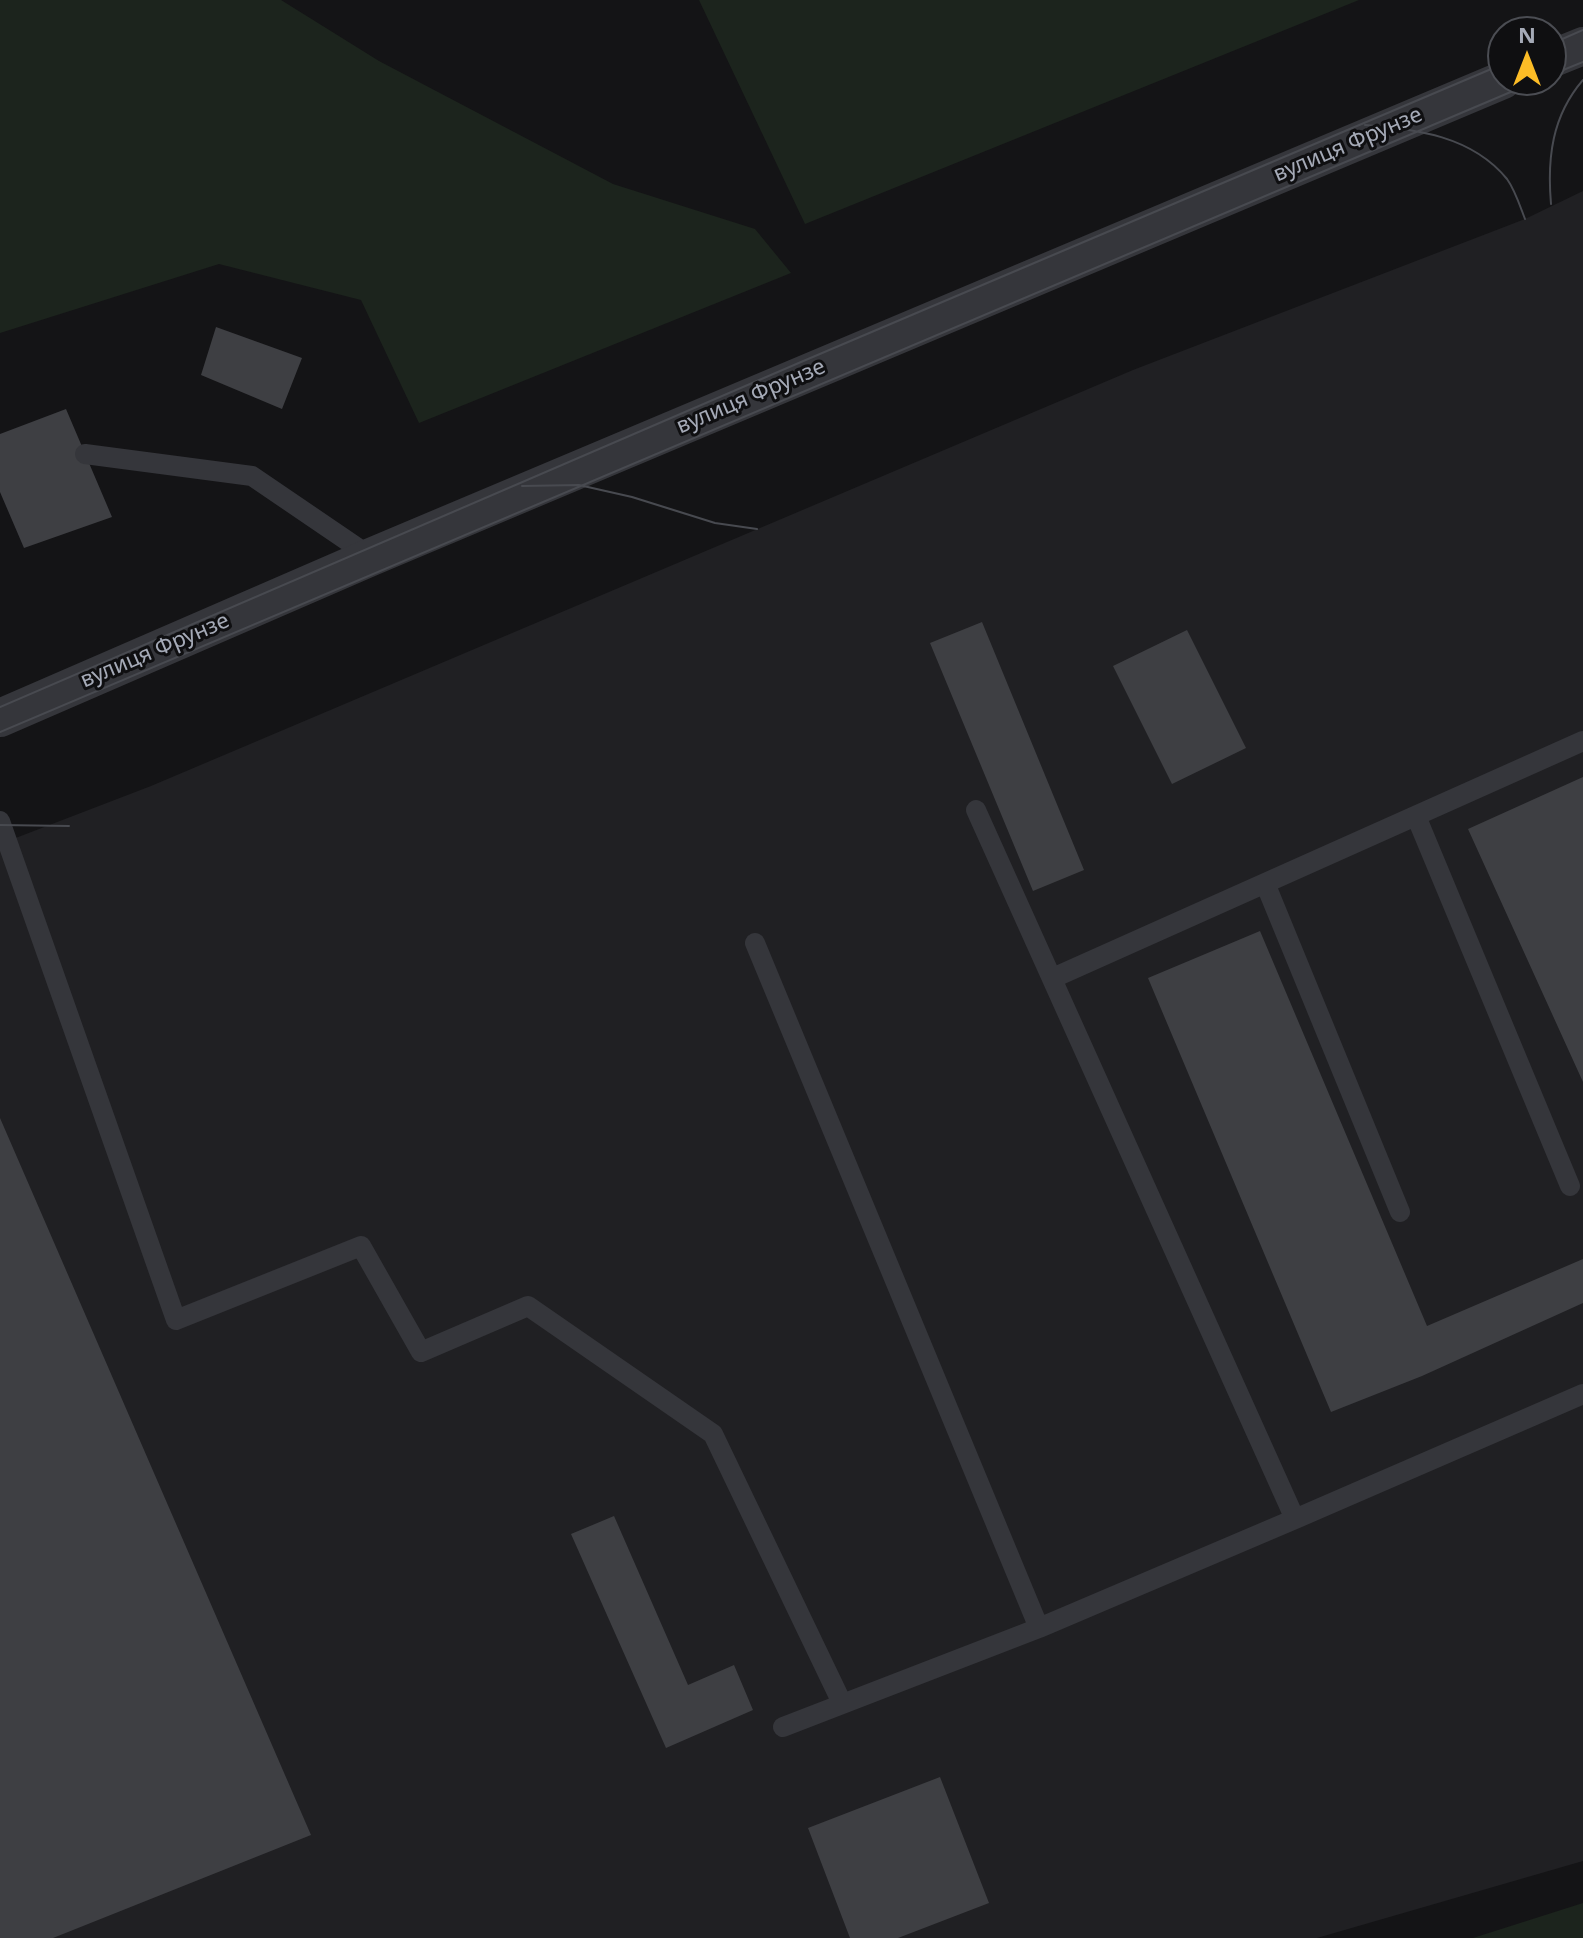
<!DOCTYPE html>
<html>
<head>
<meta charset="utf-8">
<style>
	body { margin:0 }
	#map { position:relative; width:1583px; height:1938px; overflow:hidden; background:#141416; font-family:"Noto Sans",sans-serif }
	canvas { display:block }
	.north { position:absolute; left:1487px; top:16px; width:80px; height:80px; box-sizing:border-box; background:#0f0f11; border:2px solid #4b4d53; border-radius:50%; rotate:0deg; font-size:22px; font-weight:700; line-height:32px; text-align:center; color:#a5aab7 }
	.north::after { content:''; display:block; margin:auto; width:28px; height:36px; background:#fcbc26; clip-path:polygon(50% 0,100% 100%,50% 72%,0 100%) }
</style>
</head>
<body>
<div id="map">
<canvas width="1583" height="1938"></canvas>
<div class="north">N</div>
</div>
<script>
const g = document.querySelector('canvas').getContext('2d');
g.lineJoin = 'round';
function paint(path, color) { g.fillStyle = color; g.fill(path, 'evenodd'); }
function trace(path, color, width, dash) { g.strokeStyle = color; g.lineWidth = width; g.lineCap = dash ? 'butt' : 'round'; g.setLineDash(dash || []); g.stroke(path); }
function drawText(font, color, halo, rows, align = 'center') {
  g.font = font + ' "Noto Sans",sans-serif'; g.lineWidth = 6; g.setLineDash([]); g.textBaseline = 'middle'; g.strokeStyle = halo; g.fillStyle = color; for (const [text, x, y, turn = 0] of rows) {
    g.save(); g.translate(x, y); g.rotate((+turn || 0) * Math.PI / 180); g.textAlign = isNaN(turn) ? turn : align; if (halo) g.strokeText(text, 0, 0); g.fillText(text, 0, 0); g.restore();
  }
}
const built = new Path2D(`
	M1583 191V1861L1317 1938H0V844L151 786 1133 370 1525 219Z`);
const green = new Path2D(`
	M0 0H281L379 61 613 184 755 229 791 273 419 423 361 300 219 264 0 333Z
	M699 0H1359L805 224Z
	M1583 1903V1938H1473Z`);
const building = new Path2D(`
	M216 327 302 358 282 409 201 375Z
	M66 409 112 517 24 548 0 492V434Z
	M982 622 1084 870 1033 891 930 643Z
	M1187 630 1246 748 1172 784 1113 666Z
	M1583 777V1082L1468 829Z
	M1260 931 1427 1326 1583 1259V1303L1422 1376 1331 1412 1148 978Z
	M0 1118 311 1835 53 1938H0Z
	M614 1516 688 1685 734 1665 753 1710 666 1748 571 1534Z
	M940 1777 989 1903 898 1938H850L808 1828Z`);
const lane = new Path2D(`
	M85 454 252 476 371 557
	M1416 816 1570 1186
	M0 821 176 1320 361 1246 421 1352 528 1306 713 1434 842 1703
	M1265 883 1400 1212
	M755 943 1039 1628
	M1053 978 1583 741
	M1295 1519 1583 1394
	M783 1727 1039 1628 1295 1519 976 810`);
const street = new Path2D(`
	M1551 59 1583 46
	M0 718 371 557 1503 80`);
const tram = new Path2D(`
	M1551 44 1583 30
	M1551 75 1583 62
	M1365 125C1416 129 1472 136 1507 179 1515 190 1520 206 1525 219
	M1551 204C1547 158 1552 116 1583 80
	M522 486 579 485 632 497 715 523 757 529
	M0 707 801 362 1503 64
	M0 732 1539 80
	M0 825 69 826`);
const streetNames = [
	["вулиця Фрунзе",1348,145,-23],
	["вулиця Фрунзе",751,397,-23],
	["вулиця Фрунзе",155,651,-23]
];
paint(built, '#202023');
paint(green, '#1c241d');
paint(building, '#3e3f43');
trace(lane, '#35363b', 20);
trace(street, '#35363b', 38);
trace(tram, '#484a50', 2);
drawText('22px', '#a5aab7', '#0f0f11', streetNames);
</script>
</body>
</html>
